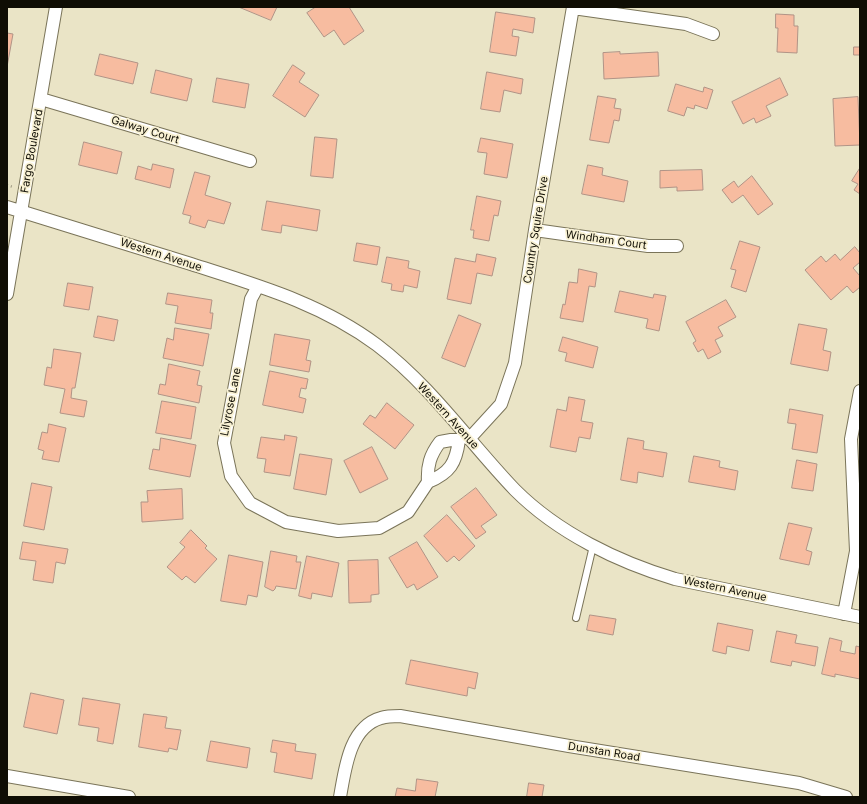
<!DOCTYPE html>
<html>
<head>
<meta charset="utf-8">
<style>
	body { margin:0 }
	#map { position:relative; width:867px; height:804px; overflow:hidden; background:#eae4c6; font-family:Inter,sans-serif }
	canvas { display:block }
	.frame { position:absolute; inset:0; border:8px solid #0f0d04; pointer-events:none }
</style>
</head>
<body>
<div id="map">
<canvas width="867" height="804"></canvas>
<div class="frame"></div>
</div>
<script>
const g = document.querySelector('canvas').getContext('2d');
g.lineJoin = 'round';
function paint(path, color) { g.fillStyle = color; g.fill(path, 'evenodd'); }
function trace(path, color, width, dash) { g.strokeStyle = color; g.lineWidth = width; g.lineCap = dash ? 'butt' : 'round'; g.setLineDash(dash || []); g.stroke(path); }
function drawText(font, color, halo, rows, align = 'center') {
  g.font = font + ' Inter,sans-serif'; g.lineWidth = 3.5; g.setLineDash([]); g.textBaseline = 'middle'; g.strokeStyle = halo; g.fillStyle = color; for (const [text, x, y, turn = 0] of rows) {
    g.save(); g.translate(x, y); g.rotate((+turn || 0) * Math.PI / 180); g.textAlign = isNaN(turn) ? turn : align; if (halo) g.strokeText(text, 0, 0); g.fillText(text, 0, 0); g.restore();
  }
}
const building = new Path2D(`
	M239 7H277L271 20Z
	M316 7H349L364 31 344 45 334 30 324 37 307 13Z
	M496 12 535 18 533 33 513 29 512 36 519 37 516 56 490 52Z
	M776 14 794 15V26H798L797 53 777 52 778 28H776Z
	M7 33 13 34 7 67Z
	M854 47H860V55H854Z
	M620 52V54L658 52 659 76 604 79 603 53Z
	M100 54 138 63 133 84 95 75Z
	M293 65 305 73 299 82 319 95 305 117 273 96Z
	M156 70 192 79 187 101 151 93Z
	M487 72 523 79 521 94 504 90 500 112 481 109Z
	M217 78 249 84 245 108 213 102Z
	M780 78 788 95 766 106 771 116 756 123 754 118 743 124 732 102Z
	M676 84 703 92 704 87 713 90 707 109 695 105 694 109 687 107 684 116 668 111Z
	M598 96 616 99 614 108 621 109 619 121 614 120 609 143 590 140Z
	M858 97 860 145 835 146 833 99Z
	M315 137 337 139 333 178 311 176Z
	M481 138 513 144 507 178 484 174 487 153 478 152Z
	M84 142 122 152 117 174 79 165Z
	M153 164 174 169 170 188 135 179 138 166 151 170Z
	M588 165 603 168 602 175 628 181 624 202 582 194Z
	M860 168V194L854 190 858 184 852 181Z
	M702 170 703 190 677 191V187L660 188V171Z
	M195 172 210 176 205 195 231 203 224 224 208 220 205 228 189 223 191 216 183 214Z
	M752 176 773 204 758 215 743 195 732 203 722 190 734 181 738 187Z
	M477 196 501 201 498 216 494 215 489 241 473 238 474 230H471Z
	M267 201 320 210 317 231 282 225 281 233 262 230Z
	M740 241 760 247 746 292 731 287 736 270 731 269Z
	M357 243 380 247 377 265 354 261Z
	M855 247 860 253V262L853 268 860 276V287L853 293 847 286 831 300 805 270 821 256 826 262 835 254 840 260Z
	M477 254 496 258 492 276 477 273 471 304 447 299 455 258 475 262Z
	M387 257 409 261 408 268 420 271 417 288 404 285 403 292 391 290 392 284 382 282Z
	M579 269 597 273 595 287 589 286 583 322 560 318 563 304 565 305 569 282 577 283Z
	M68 283 93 287 89 310 64 306Z
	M620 291 653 298 654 294 666 296 659 331 646 328 648 319 615 312Z
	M168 293 212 300 210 313H213L211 329 175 323 178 306 166 304Z
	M726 300 736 317 718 327 723 336 715 340 721 352 708 359 703 349 698 352 693 343 696 341 686 322Z
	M459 315 481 324 465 367 442 358Z
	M98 316 118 320 114 341 94 337Z
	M799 324 827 329 823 350 831 352 828 371 791 364Z
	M175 328 209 334 203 366 163 358 167 338 173 340Z
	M275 334 310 340 306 360 311 361 309 372 270 365Z
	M563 337 598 347 593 368 565 361 567 353 559 351Z
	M54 349 81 353 75 388H72L71 398 87 401 84 417 60 413 65 389 44 385 47 367 51 368Z
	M169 364 200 371 197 385 202 386 199 403 158 394 160 384 165 385Z
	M270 371 308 379 306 389 301 388 299 397 306 399 303 413 263 405Z
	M569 397 585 400 581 421 593 423 590 439 579 437 576 452 550 447 557 409 566 411Z
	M162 401 196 407 191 439 156 433Z
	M387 403 414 425 395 449 363 424 370 415 375 418Z
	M790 409 823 415 817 453 792 449 796 424 788 423Z
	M49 424 66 428 59 462 42 459 44 451 38 449 42 432 47 433Z
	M285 435 297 437 290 476 264 472 266 459 257 458 261 437 284 440Z
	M161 438 196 445 190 477 149 469 153 449 159 450Z
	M628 438 644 441 643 449 667 453 663 477 638 472 637 483 621 480Z
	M372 447 388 479 360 493 344 461Z
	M300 454 332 459 326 495 294 489Z
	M694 456 720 461 719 467 738 471 735 490 689 482Z
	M797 460 817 464 813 491 792 488Z
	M32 483 52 487 44 530 24 526Z
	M476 488 497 515 481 526 486 532 476 539 451 507Z
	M182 489 183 519 142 522 141 502H148L147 491Z
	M447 515 475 546 459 561 454 556 447 562 424 536Z
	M789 523 812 528 806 550 812 552 809 565 780 559Z
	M191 530 207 546 205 548 217 559 195 583 186 576 182 580 167 567 185 547 180 543Z
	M23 542 68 549 65 564 56 562 53 583 33 580 36 561 20 559Z
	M417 542 438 577 417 590 414 584 407 588 389 558Z
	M271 551 297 556 296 562H301L296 589 276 586 275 589 273 591 265 587Z
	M229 555 263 562 257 597 248 595 246 605 221 601Z
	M307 556 339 563 332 597 312 593 311 599 299 596Z
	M378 560 379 594 371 595V602L349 603 348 561Z
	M590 615 616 619 613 635 587 630Z
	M718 623 753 630 749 651 727 646 726 654 713 651Z
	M777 631 797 635 795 643 818 647 815 666 792 661 791 666 771 662Z
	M830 638 842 641 840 651 855 654 856 646 860 647V679L835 674V677L822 674Z
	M411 660 478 673 475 689 468 687 467 696 406 684Z
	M31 693 64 700 57 734 24 727Z
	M83 698 120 704 113 744 97 741 99 728 79 725Z
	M144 714 167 717 165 728 181 730 177 750 169 748 168 752 139 747Z
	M273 740 296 744 295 751 316 754 312 779 274 772 277 753 271 752Z
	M211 741 250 748 247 768 207 761Z
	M417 779 438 782 435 797H395L397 788 415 791Z
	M529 783 544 785 542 797H527Z`);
const path = new Path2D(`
	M7 185 13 187`);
const service = new Path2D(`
	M576 618 593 546`);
const minor = new Path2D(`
	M573 8 686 24 713 34
	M41 99 250 161
	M7 207C68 226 130 245 191 264 256 285 321 303 377 345 431 386 469 442 515 490 558 533 618 562 675 579L860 617
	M535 230 648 246H677
	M258 286 251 299 224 443 231 476 250 503 286 522 338 531 379 528 408 512 428 482
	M7 294 56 7
	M469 439 501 404 515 363 535 230 573 7
	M451 440H459C456 463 450 473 428 482 427 466 430 455 440 442Z
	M844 614 856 551 851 439 860 391
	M7 776 129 797
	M340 797C345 770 349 727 381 718 387 716 394 716 400 716L569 746 799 783 846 797`);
const streetNames = [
	["Galway Court",145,130,17],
	["Fargo Boulevard",32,151,-80],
	["Country Squire Drive",536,230,-81],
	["Windham Court",606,240,8],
	["Western Avenue",161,255,18],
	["Lilyrose Lane",231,402,-79],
	["Western Avenue",448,416,48],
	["Western Avenue",725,589,12],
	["Dunstan Road",604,752,9]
];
paint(building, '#f7bca0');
trace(building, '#b09386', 1);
trace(service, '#7a7459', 8);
trace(minor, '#7a7459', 14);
trace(path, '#9e9982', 2.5, [1, 3]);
trace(service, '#fff', 6);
trace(minor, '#fff', 12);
drawText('11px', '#0f0d04', '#f8f1d3', streetNames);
</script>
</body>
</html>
